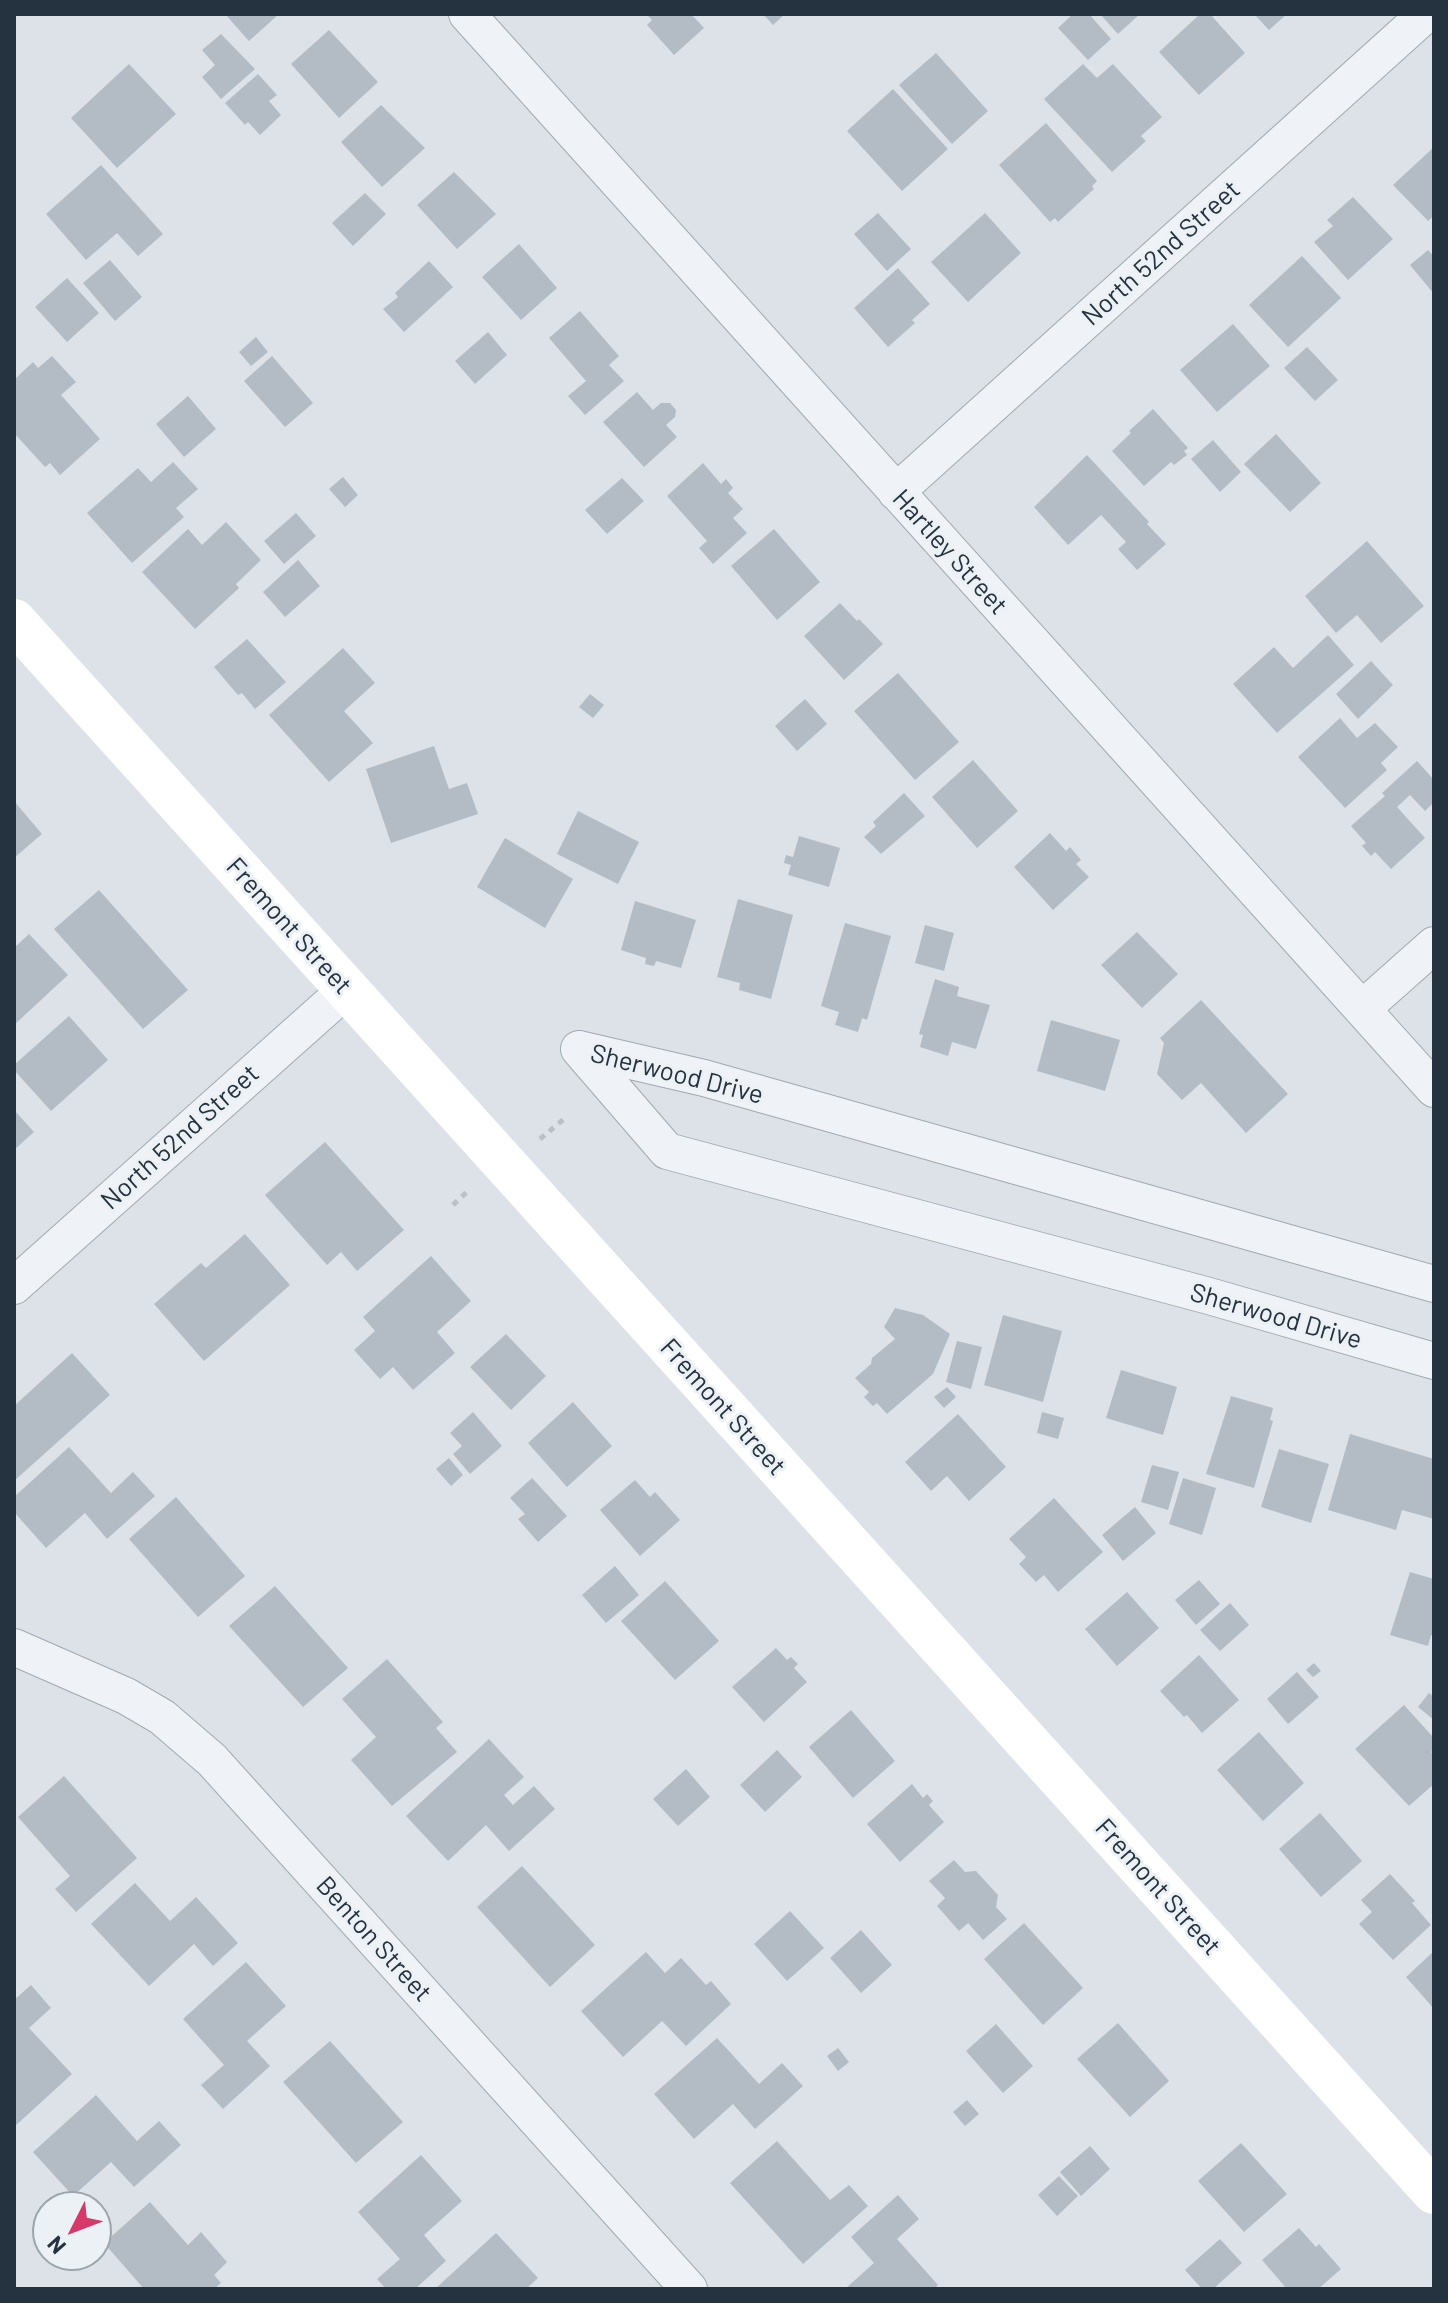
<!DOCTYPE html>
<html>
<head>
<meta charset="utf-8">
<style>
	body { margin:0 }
	#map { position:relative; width:1448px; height:2303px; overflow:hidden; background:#dce2e7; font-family:Barlow,sans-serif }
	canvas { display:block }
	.frame { position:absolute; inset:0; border:16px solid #25323f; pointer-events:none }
	.north { position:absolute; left:32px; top:2191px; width:80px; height:80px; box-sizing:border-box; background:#ecf1f5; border:2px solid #9ca5ac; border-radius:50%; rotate:228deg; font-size:22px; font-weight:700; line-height:32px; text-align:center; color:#25323f }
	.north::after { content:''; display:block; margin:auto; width:28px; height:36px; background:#d63869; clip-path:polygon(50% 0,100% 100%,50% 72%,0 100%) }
</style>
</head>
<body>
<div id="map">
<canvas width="1448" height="2303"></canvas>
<div class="frame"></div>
<div class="north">N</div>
</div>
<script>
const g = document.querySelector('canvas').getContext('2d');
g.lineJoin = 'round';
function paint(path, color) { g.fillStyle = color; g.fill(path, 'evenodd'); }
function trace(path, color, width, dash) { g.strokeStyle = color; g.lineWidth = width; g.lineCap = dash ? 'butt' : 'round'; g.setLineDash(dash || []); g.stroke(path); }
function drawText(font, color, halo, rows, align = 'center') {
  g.font = font + ' Barlow,sans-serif'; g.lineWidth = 6; g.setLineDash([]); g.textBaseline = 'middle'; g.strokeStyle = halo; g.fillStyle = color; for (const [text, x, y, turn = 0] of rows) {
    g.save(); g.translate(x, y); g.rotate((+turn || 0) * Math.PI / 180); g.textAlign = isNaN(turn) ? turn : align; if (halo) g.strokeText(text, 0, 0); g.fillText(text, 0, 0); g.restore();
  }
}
const building = new Path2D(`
	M225 14H279L249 41Z
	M646 14H691L704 28 674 55 647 25 652 20Z
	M763 14H785L773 25Z
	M1073 14H1089L1111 39 1088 60 1058 28Z
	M1100 14H1140L1118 34Z
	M1200 14H1210L1245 53 1199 95 1159 52Z
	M1254 14H1287L1269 30Z
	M329 30 378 82 339 118 291 64Z
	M221 34 255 69 221 99 202 77 215 65 202 50Z
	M936 53 988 111 952 144 899 85Z
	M129 64 176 114 117 168 71 118Z
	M1083 64 1097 78 1113 64 1162 117 1141 136 1146 141 1112 172 1044 99Z
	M258 74 277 95 269 101 281 115 260 135 248 122 245 125 225 103Z
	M893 89 948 149 902 191 847 131Z
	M381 105 425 148 382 187 341 142Z
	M1046 123 1097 181 1092 186 1094 189 1058 222 1055 218 1050 222 999 165Z
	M1434 147V216L1428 221 1393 185Z
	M101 165 163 234 138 256 117 233 86 260 46 214Z
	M454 172 496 214 457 249 417 205Z
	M365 193 386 214 353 246 332 223Z
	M1353 197 1393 239 1348 280 1314 242 1333 226 1327 220Z
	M878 213 911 249 887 271 854 234Z
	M985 213 1021 253 968 302 931 262Z
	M519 244 557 288 521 320 482 277Z
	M1428 250 1434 256V294L1410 265Z
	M1302 256 1341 298 1288 347 1249 305Z
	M110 260 142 297 115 321 83 283Z
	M429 261 453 287 404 332 383 309 398 297 395 293Z
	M898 268 930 304 912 320 915 323 888 347 854 308Z
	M67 278 99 313 67 342 35 307Z
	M580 311 619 356 609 365 624 381 585 415 568 396 586 381 549 338Z
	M1233 324 1270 366 1217 412 1180 370Z
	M488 332 507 355 475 384 455 361Z
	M256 337 268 352 251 366 239 352Z
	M1307 347 1338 380 1315 401 1284 368Z
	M52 356 76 382 61 395 100 439 60 475 50 463 45 467 14 433V380L33 362 38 368Z
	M272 356 313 403 285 427 244 381Z
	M637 392 653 410 661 403H670L676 410 675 417 666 425 677 437 644 467 603 422Z
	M188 396 216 429 184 457 156 424Z
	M1153 409 1188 448 1184 451 1187 455 1174 465 1171 462 1144 486 1112 451 1131 433 1129 431Z
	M1276 434 1321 483 1290 512 1244 464Z
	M1213 440 1241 472 1220 492 1191 459Z
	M1087 455 1149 522 1147 524 1166 544 1137 570 1118 549 1126 542 1101 515 1068 545 1034 507Z
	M173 462 198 489 176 508 184 517 132 563 87 513 138 468 151 482Z
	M703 463 721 484 726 479 733 488 728 493 743 509 733 518 747 533 713 564 699 548 707 541 667 496Z
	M343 477 358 495 345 507 329 489Z
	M622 478 644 501 607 534 585 510Z
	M296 513 316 536 284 564 264 541Z
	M226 522 261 560 236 584 239 588 195 629 142 572 188 529 202 545Z
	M774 529 820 582 777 620 731 566Z
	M1367 541 1424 606 1381 643 1357 615 1336 633 1305 596Z
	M298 560 320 586 285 617 263 592Z
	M840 603 857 621 859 619 883 644 844 680 804 636Z
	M1328 635 1354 665 1277 733 1233 684 1274 647 1293 668Z
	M247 639 286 682 255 709 242 693 238 695 214 667Z
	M343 648 375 683 344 711 373 743 329 782 269 715Z
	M1371 661 1393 685 1358 719 1336 694Z
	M898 673 959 742 915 780 854 711Z
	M590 694 604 705 593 718 579 707Z
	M805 699 827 724 797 751 775 726Z
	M1340 718 1357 738 1375 723 1398 747 1381 763 1387 770 1345 808 1298 757Z
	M434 746 449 789 467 783 478 814 391 843 366 769Z
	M973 760 1018 811 977 848 932 797Z
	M1417 761 1434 780V802L1425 811 1410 795 1397 807 1425 838 1391 869 1375 852 1371 856 1362 846 1366 843 1351 826 1385 796 1382 793Z
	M904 793 925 816 881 854 864 837 876 826 873 822Z
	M14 801 42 834 14 858Z
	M578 811 639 842 618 884 557 854Z
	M1050 833 1066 851 1070 847 1081 860 1076 864 1089 877 1053 910 1014 867Z
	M799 836 840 848 829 887 788 875 791 865 784 863 786 855 793 857Z
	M505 838 573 879 545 928 477 887Z
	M99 890 188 990 143 1029 54 929Z
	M738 899 793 915 771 999 739 990 740 983 717 977Z
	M635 901 696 920 681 968 656 961 654 966 645 964 646 958 621 950Z
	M845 923 891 936 867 1020 862 1018 858 1032 835 1025 839 1012 821 1006Z
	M925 925 954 933 944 971 915 963Z
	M1137 932 1178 974 1142 1008 1101 965Z
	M29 934 68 975 14 1025V948Z
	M935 979 959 987 957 996 990 1005 976 1049 952 1042 948 1056 920 1047 923 1035 919 1034Z
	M1201 1000 1288 1094 1246 1133 1201 1083 1182 1100 1157 1074 1164 1043 1160 1038Z
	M69 1016 108 1060 51 1111 14 1070V1065Z
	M1051 1020 1120 1040 1105 1091 1037 1071Z
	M14 1110 34 1132 14 1150Z
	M325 1142 404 1230 357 1271 341 1252 327 1265 265 1195Z
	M245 1234 290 1285 204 1361 154 1304 201 1263 206 1268Z
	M431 1256 471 1301 437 1332 455 1353 413 1390 393 1367 380 1379 354 1350 375 1331 363 1317Z
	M895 1308 923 1315 950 1334 933 1374 887 1414 877 1403 873 1406 864 1397 869 1392 855 1378 871 1364 872 1358 895 1339 884 1327Z
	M1003 1315 1062 1331 1043 1402 984 1385Z
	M506 1334 546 1376 511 1410 470 1367Z
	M957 1341 982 1347 971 1389 946 1382Z
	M72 1353 110 1395 14 1481V1406Z
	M1121 1370 1177 1387 1163 1435 1106 1418Z
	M947 1387 956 1397 944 1408 934 1397Z
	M1231 1396 1273 1408 1270 1420 1273 1421 1254 1488 1206 1474Z
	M573 1402 612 1446 567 1487 528 1443Z
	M473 1412 502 1446 470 1474 453 1454 462 1446 450 1433Z
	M1042 1412 1064 1418 1058 1439 1037 1433Z
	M958 1414 1006 1467 969 1501 947 1476 931 1491 905 1462Z
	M1350 1434 1434 1459V1519L1402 1510 1396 1530 1328 1510Z
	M69 1447 111 1493 133 1472 155 1496 107 1539 85 1513 46 1548 14 1512V1497Z
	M1279 1449 1329 1464 1311 1523 1261 1507Z
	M449 1458 463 1475 451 1486 436 1469Z
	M1152 1465 1179 1472 1168 1510 1141 1502Z
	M532 1478 567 1516 538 1542 518 1519 525 1514 510 1498Z
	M1183 1478 1216 1488 1202 1535 1169 1524Z
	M635 1480 650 1497 655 1492 680 1520 640 1556 600 1510Z
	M176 1497 245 1576 198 1617 129 1539Z
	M1054 1498 1103 1552 1058 1592 1044 1575 1036 1582 1019 1564 1026 1557 1009 1539Z
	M1135 1507 1156 1533 1123 1561 1102 1535Z
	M615 1566 639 1595 606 1623 582 1595Z
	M1410 1572 1434 1579V1636L1431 1635 1428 1646 1390 1635Z
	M1199 1580 1220 1604 1196 1625 1175 1600Z
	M665 1581 719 1641 675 1680 621 1621Z
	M275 1586 348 1668 303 1707 229 1626Z
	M1127 1592 1159 1628 1117 1666 1085 1629Z
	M1230 1603 1249 1625 1220 1651 1200 1630Z
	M776 1648 787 1660 791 1657 798 1664 794 1668 807 1682 764 1722 732 1687Z
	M1199 1655 1239 1700 1202 1733 1187 1715 1184 1717 1160 1691Z
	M387 1659 443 1722 436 1728 457 1752 392 1806 351 1760 376 1737 342 1699Z
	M1314 1663 1321 1671 1313 1677 1306 1670Z
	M1297 1672 1319 1697 1288 1724 1267 1699Z
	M1429 1693 1434 1697V1720L1418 1707Z
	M1404 1705 1434 1738V1749L1431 1752 1434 1755V1784L1409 1806 1355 1749Z
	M851 1710 895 1761 853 1798 809 1747Z
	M1259 1732 1304 1783 1263 1821 1217 1770Z
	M489 1739 524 1777 504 1795 513 1805 534 1786 555 1809 509 1851 486 1825 448 1861 406 1816Z
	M777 1750 802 1777 765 1812 740 1785Z
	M686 1769 710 1797 678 1826 653 1799Z
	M64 1776 137 1858 76 1912 55 1889 70 1876 18 1817Z
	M912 1784 923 1798 927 1794 933 1801 929 1805 944 1822 900 1862 867 1824Z
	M1320 1813 1362 1861 1321 1897 1279 1849Z
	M954 1860 965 1872 976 1871 998 1895 996 1907 1007 1919 983 1940 968 1923 959 1931 937 1906 945 1898 929 1881Z
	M522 1866 595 1945 550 1987 477 1907Z
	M1390 1874 1415 1901 1412 1903 1431 1925 1393 1960 1359 1924 1372 1912 1361 1900Z
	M135 1883 170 1921 196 1897 238 1943 213 1966 194 1944 149 1986 91 1924Z
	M790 1911 824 1948 787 1981 754 1944Z
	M1024 1923 1083 1988 1043 2025 984 1959Z
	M861 1930 892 1965 861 1993 830 1958Z
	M1434 1951V2009L1406 1977Z
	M646 1952 665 1973 681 1958 706 1985 711 1981 731 2004 686 2046 662 2021 623 2057 581 2011Z
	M246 1962 286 2006 247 2041 270 2066 223 2109 201 2085 224 2065 183 2019Z
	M31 1985 51 2008 29 2028 72 2074 14 2127V2000Z
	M1118 2023 1169 2081 1130 2117 1077 2059Z
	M996 2024 1033 2066 1003 2093 966 2051Z
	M717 2038 759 2084 782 2063 803 2086 755 2129 733 2104 694 2139 654 2094Z
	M330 2041 403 2122 356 2163 283 2082Z
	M838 2048 849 2062 838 2071 827 2056Z
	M96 2095 137 2141 159 2121 181 2145 134 2187 111 2162 73 2196 33 2152Z
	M967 2100 979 2114 965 2126 953 2112Z
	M777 2141 830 2200 849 2185 868 2206 803 2264 730 2183Z
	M1241 2143 1287 2194 1244 2232 1198 2181Z
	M1090 2146 1110 2169 1081 2196 1060 2172Z
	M421 2155 462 2201 424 2235 446 2261 415 2289H386L377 2279 400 2259 358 2212Z
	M1059 2176 1078 2196 1057 2216 1038 2195Z
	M898 2195 919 2219 897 2239 938 2285 934 2289H845L874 2263 851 2237Z
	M150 2202 188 2245 201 2232 227 2262 214 2275 221 2283 214 2289H144L104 2243Z
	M1299 2228 1316 2247 1319 2244 1341 2269 1318 2289H1287L1262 2260Z
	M496 2233 538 2278 526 2289H435Z
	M1220 2239 1242 2263 1213 2289H1202L1185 2270Z`);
const path = new Path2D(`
	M540 1139 564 1119
	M453 1205 470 1189`);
const street = new Path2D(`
	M467 14 1434 1089
	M896 492 1426 14
	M1362 1009 1434 945
	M579 1049 667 1151 1209 1296 1434 1361
	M579 1049 704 1078 1434 1284
	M14 1286 346 990
	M14 1647 126 1696 162 1717 212 1760 689 2289`);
const secondary = new Path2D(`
	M14 621 1434 2192`);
const streetNames = [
	["North 52nd Street",1161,253,-42],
	["Hartley Street",950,552,48],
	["Fremont Street",289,926,48],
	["Sherwood Drive",677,1074,14],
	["North 52nd Street",180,1137,-42],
	["Sherwood Drive",1276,1316,16],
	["Fremont Street",723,1407,48],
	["Fremont Street",1158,1887,48],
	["Benton Street",374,1939,48]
];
paint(building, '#b3bcc5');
trace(street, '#a1aab1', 38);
trace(path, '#bac0c6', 5, [6, 6]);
trace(street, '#eff2f6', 36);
trace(secondary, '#fff', 44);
drawText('26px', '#25323f', '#ecf1f5', streetNames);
</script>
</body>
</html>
